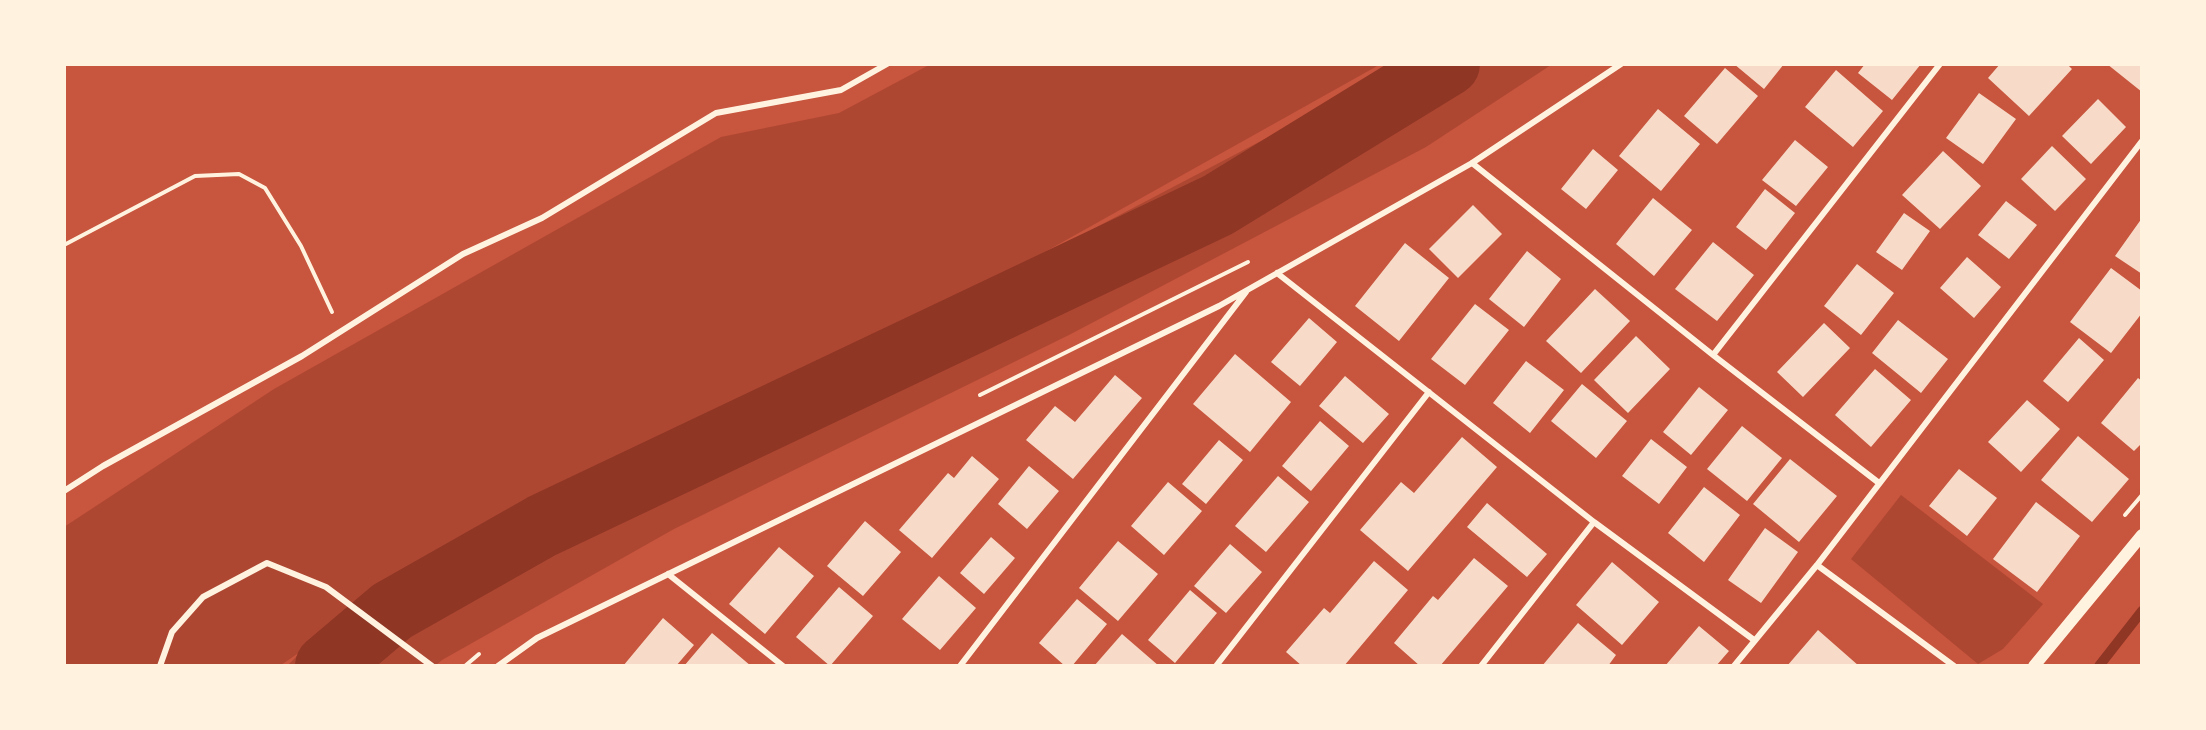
<!DOCTYPE html>
<html>
<head>
<meta charset="utf-8">
<style>
	body { margin:0 }
	#map { position:relative; width:2206px; height:730px; overflow:hidden; background:#c8553d; font-family:"Crimson Pro",serif }
	canvas { display:block }
	.frame { position:absolute; inset:0; border:66px solid #fff3e0; pointer-events:none }
</style>
</head>
<body>
<div id="map">
<canvas width="2206" height="730"></canvas>
<div class="frame"></div>
</div>
<script>
const g = document.querySelector('canvas').getContext('2d');
g.lineJoin = 'round';
function paint(path, color) { g.fillStyle = color; g.fill(path, 'evenodd'); }
function trace(path, color, width, dash) { g.strokeStyle = color; g.lineWidth = width; g.lineCap = dash ? 'butt' : 'round'; g.setLineDash(dash || []); g.stroke(path); }
const green = new Path2D(`
	M929 65H1379L984 286 1322 109 1388 65H1551L1426 147 1069 335 674 529 442 660 436 665H288L303 650 281 665H65L64 527 274 389 721 137 839 113ZM528 512 351 620 498 527Z
	M1901 495 2043 604 2003 649 1978 664 1851 559Z`);
const stream = new Path2D(`
	M2099 666 2142 611`);
const river = new Path2D(`
	M327 666 392 611 542 526 1218 205 1448 64`);
const building = new Path2D(`
	M1734 64H1784L1764 89Z
	M1865 64H1921L1892 100 1858 73Z
	M2000 64H2067L2072 69 2029 116 1988 78Z
	M2107 64H2142V92Z
	M1725 68 1758 96 1717 144 1684 116Z
	M1836 70 1883 111 1853 147 1805 107Z
	M1979 93 2016 119 1983 164 1946 138Z
	M2098 99 2126 127 2091 164 2062 136Z
	M1658 109 1700 144 1661 191 1619 156Z
	M1795 140 1828 167 1796 206 1762 180Z
	M2052 146 2086 179 2055 211 2021 179Z
	M1593 149 1618 170 1586 209 1561 189Z
	M1943 151 1981 186 1940 229 1902 195Z
	M1765 189 1795 213 1766 250 1736 227Z
	M1653 198 1692 230 1654 276 1616 244Z
	M2006 201 2037 225 2009 259 1978 235Z
	M1473 205 1502 234 1458 278 1429 249Z
	M1904 213 1930 231 1902 270 1876 252Z
	M2142 218V274L2115 256Z
	M1713 242 1754 275 1717 321 1675 289Z
	M1405 243 1449 278 1399 341 1355 306Z
	M1527 251 1561 279 1524 327 1489 299Z
	M1967 257 2001 287 1974 318 1940 288Z
	M1857 264 1894 293 1861 335 1824 306Z
	M2111 268 2142 291V313L2111 353 2070 322Z
	M1595 289 1630 321 1581 373 1546 341Z
	M1475 304 1509 330 1465 385 1431 359Z
	M1309 318 1337 342 1300 386 1271 362Z
	M1898 320 1948 359 1921 393 1872 353Z
	M1824 323 1850 348 1803 397 1777 372Z
	M1636 336 1670 369 1628 413 1594 380Z
	M2079 338 2104 360 2068 402 2043 381Z
	M1235 354 1291 402 1250 452 1193 404Z
	M1526 361 1564 390 1530 433 1493 403Z
	M1875 369 1911 400 1871 447 1835 415Z
	M1115 375 1142 398 1073 479 1026 440 1055 406 1075 422Z
	M1345 376 1389 414 1363 443 1319 406Z
	M2138 378 2142 381V443L2134 451 2101 423Z
	M1582 384 1627 421 1596 458 1551 421Z
	M1699 387 1728 410 1691 455 1663 432Z
	M2027 400 2060 429 2021 472 1988 442Z
	M1320 421 1349 446 1311 491 1282 466Z
	M1742 426 1782 458 1747 501 1707 469Z
	M2078 436 2129 479 2092 522 2041 480Z
	M1462 437 1497 467 1408 571 1360 530 1401 482 1414 493Z
	M1651 439 1687 467 1659 504 1622 476Z
	M1219 440 1243 460 1206 504 1182 484Z
	M972 456 999 479 932 558 899 530 948 473 954 478Z
	M1790 459 1837 496 1799 542 1753 504Z
	M1029 466 1059 491 1027 529 998 504Z
	M1959 469 1997 498 1967 536 1929 506Z
	M1278 476 1309 502 1266 552 1235 526Z
	M1168 482 1202 511 1164 555 1131 526Z
	M1704 487 1740 515 1704 562 1668 533Z
	M2036 502 2080 536 2037 592 1993 559Z
	M1487 503 1547 554 1527 577 1467 527Z
	M865 521 901 552 863 596 827 566Z
	M1765 528 1798 552 1761 603 1728 580Z
	M991 537 1015 558 984 594 960 573Z
	M1118 541 1158 574 1118 621 1079 588Z
	M1230 544 1262 572 1226 613 1194 586Z
	M779 547 814 576 765 634 729 604Z
	M1474 558 1508 586 1440 666H1420L1394 643 1433 596 1438 600Z
	M1374 561 1408 590 1344 666H1302L1286 652 1324 608 1330 613Z
	M1612 562 1659 602 1622 645 1576 605Z
	M939 576 976 608 940 650 902 619Z
	M839 587 873 616 830 666 796 637Z
	M1190 590 1217 613 1175 663 1148 640Z
	M1077 599 1107 624 1072 666H1065L1039 643Z
	M663 618 694 645 676 666H623Z
	M1578 623 1616 655 1608 666H1542Z
	M1699 626 1729 651 1716 666H1665Z
	M1818 630 1859 666H1787Z
	M712 633 751 666H684Z
	M1122 634 1159 666H1094Z`);
const path = new Path2D(`
	M64 245 195 176 239 174 265 188 301 246 332 312
	M980 395 1248 262
	M2125 515 2142 495
	M465 666 479 654`);
const minor = new Path2D(`
	M1472 163 1713 355 1879 483
	M1277 273 1594 522 1754 640
	M1713 355 1940 64
	M64 491 103 466 302 356 463 254 542 218 716 113 841 90 887 64
	M1817 565 1954 666
	M668 574 783 666
	M160 666 172 632 203 597 267 563 326 587 432 666
	M498 666 537 638 1219 306 1472 163 1621 64
	M960 666 1246 292
	M1216 666 1429 392
	M1481 666 1594 522
	M1734 666 1817 565 2142 141`);
const secondary = new Path2D(`
	M2034 666 2142 535`);
paint(green, '#ae4732');
trace(stream, '#8f3625', 10);
trace(river, '#8f3625', 64);
paint(building, '#f7dbc8');
trace(path, '#fff3e0', 4);
trace(minor, '#fff3e0', 6);
trace(secondary, '#fff3e0', 12);
</script>
</body>
</html>
